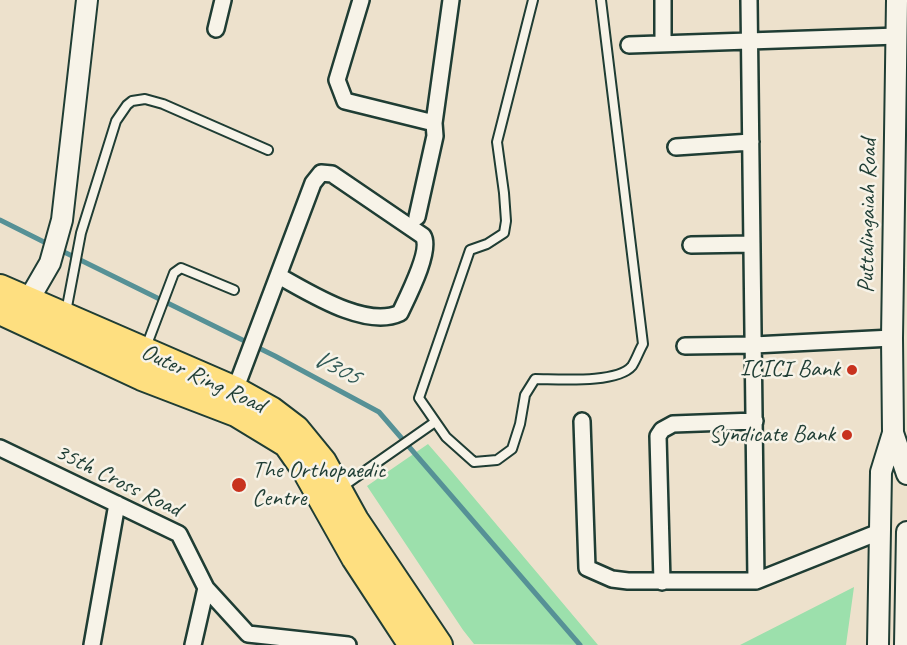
<!DOCTYPE html>
<html>
<head>
<meta charset="utf-8">
<style>
	body { margin:0 }
	canvas { display:block; background:#ede1cc }
</style>
</head>
<body>
<canvas width="907" height="645"></canvas>
<script>
const g = document.querySelector('canvas').getContext('2d');
g.lineJoin = 'round';
function paint(path, color) { g.fillStyle = color; g.fill(path, 'evenodd'); }
function trace(path, color, width, dash) { g.strokeStyle = color; g.lineWidth = width; g.lineCap = dash ? 'butt' : 'round'; g.setLineDash(dash || []); g.stroke(path); }
function drawText(font, color, halo, rows, align = 'center') {
  g.font = font + ' Caveat,sans-serif'; g.lineWidth = 5; g.setLineDash([]); g.textBaseline = 'middle'; g.strokeStyle = halo; g.fillStyle = color; for (const [text, x, y, turn = 0] of rows) {
    g.save(); g.translate(x, y); g.rotate((+turn || 0) * Math.PI / 180); g.textAlign = isNaN(turn) ? turn : align; if (halo) g.strokeText(text, 0, 0); g.fillText(text, 0, 0); g.restore();
  }
}
const green = new Path2D(`
	M428 444 448 467 598 645 474 644 463 630 367 486Z
	M854 587 846 645H740Z`);
const stream = new Path2D(`
	M0 220 50 245
	M58 249 275 356 379 412 580 645`);
const lane = new Path2D(`
	M533 0 497 142 504 193 506 221 504 233 487 244 470 250 419 398 446 437 474 462 497 460 512 449 520 424 525 395 535 379C557 379 617 384 632 366 636 360 639 351 643 344L601 0
	M66 312 81 233 116 121 127 105 132 101 145 99 163 104 268 150
	M146 347 174 273 181 268 234 290
	M342 487 435 422`);
const street = new Path2D(`
	M361 0 337 80 345 101 434 123
	M663 0V44
	M749 0 756 581
	M216 29 223 0
	M629 45 898 36
	M676 147 751 142
	M417 217 435 136 434 123 451 0
	M691 245 752 244
	M685 346 754 345 892 338
	M235 390 313 183 321 173 332 174 423 236C432 250 407 298 400 313 366 329 310 293 279 276
	M582 421 587 568 612 579 628 581H756L879 532
	M0 448 179 534 206 588 248 634 348 645
	M662 582 658 436 662 430 673 424 755 421
	M92 645 117 504
	M193 645 206 588`);
const secondary = new Path2D(`
	M28 301 50 263 62 220 87 0
	M893 433 907 474
	M878 645 881 472 893 433 892 338 897 0
	M905 645 907 532`);
const highway = new Path2D(`
	M0 288 235 390 271 410 296 429 323 462 355 520 439 645
	M0 311 142 377 236 413 287 444 306 471 355 558 412 645`);
const markers = [
	[852,370,6,"#c8321e"],
	[847,435,6,"#c8321e"],
	[239,485,8,"#c8321e"]
];
const streetNames = [
	["Puttalingaiah Road",868,216,-89],
	["Outer Ring Road",203,379,25],
	["35th Cross Road",118,481,26]
];
const poiNames = [
	["ICICI Bank",840,370],
	["Syndicate Bank",835,435],
	["The Orthopaedic",252,471,"left"],
	["Centre",252,499,"left"]
];
const waterNames = [
	["V305",336,368,27]
];
paint(green, '#9ce0ac');
trace(stream, '#569196', 5);
trace(lane, '#1f3d34', 12);
trace(street, '#1f3d34', 20);
trace(secondary, '#1f3d34', 24);
trace(highway, '#1f3d34', 30);
trace(lane, '#f7f3e8', 8);
trace(street, '#f7f3e8', 15);
trace(secondary, '#f7f3e8', 20);
trace(highway, '#fedf80', 26);
for (const [x, y, r, color] of markers) { const dot = new Path2D(); dot.arc(x, y, r, 0, 2 * Math.PI); g.fillStyle = color; g.fill(dot); trace(dot, '#f7f3e8', 2); }
drawText('24px', '#1f3d34', '#f7f3e8', streetNames);
drawText('24px', '#1f3d34', '#f7f3e8', poiNames, 'right');
drawText('italic 26px', '#315955', '#f7f3e8', waterNames);
</script>
</body>
</html>
